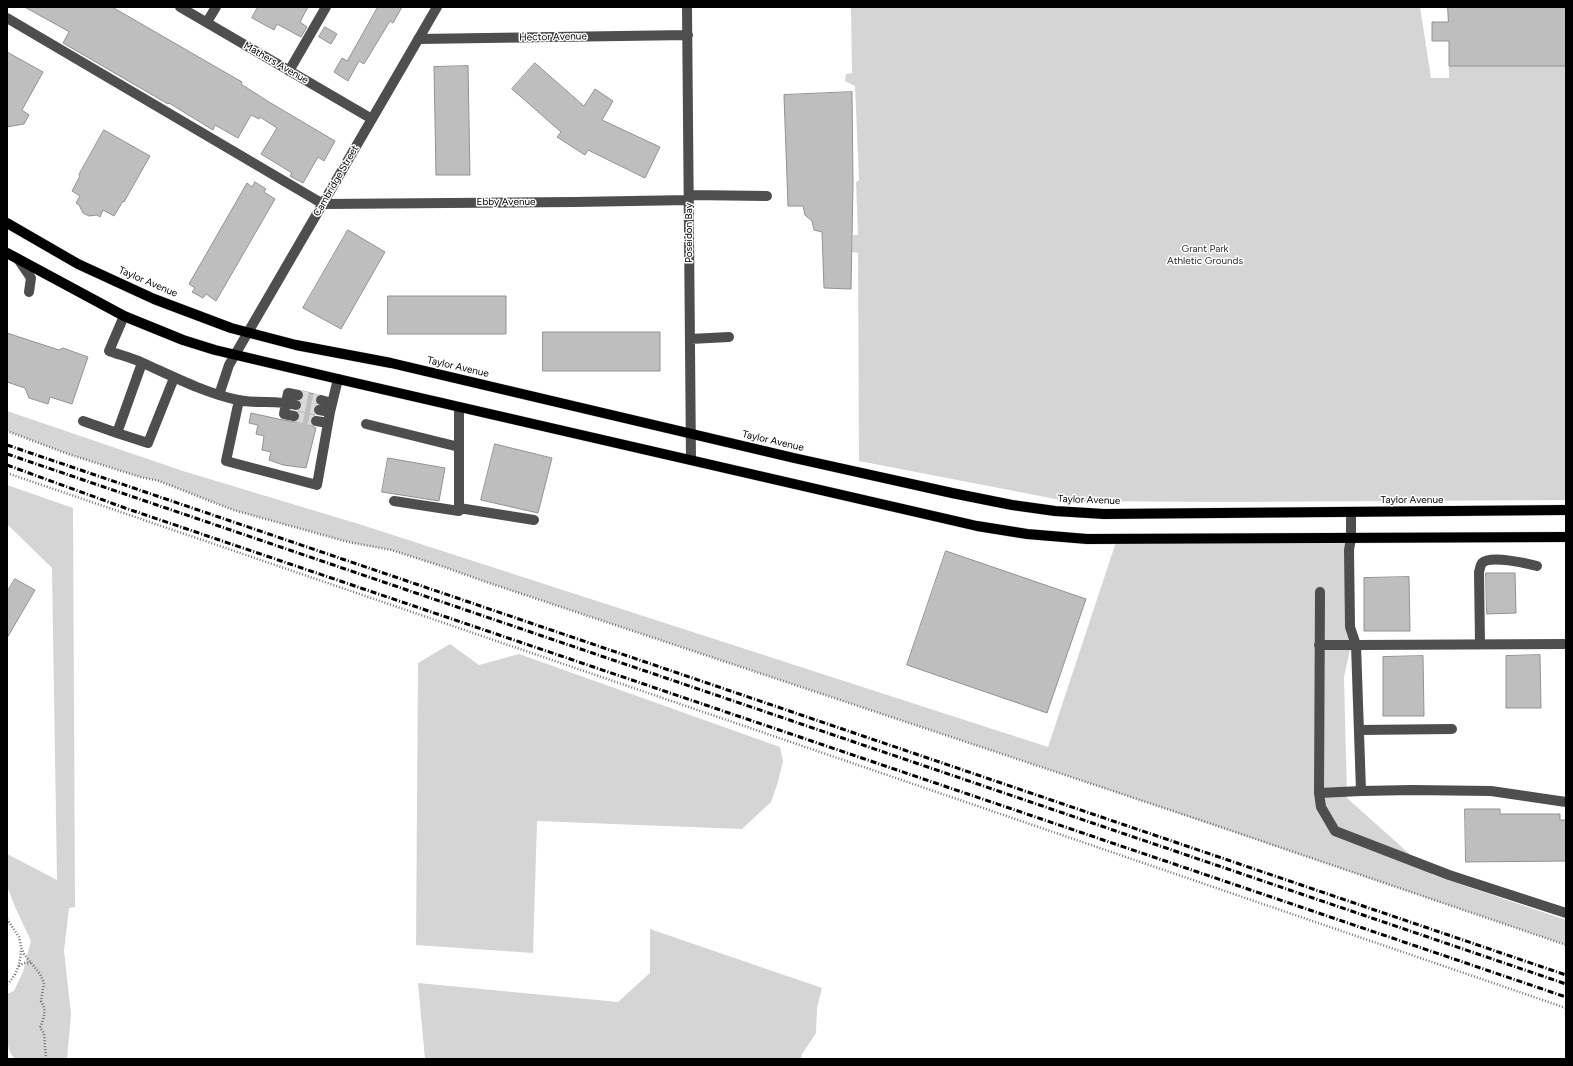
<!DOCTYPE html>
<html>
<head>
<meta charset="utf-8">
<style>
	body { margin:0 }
	#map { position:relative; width:1573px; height:1066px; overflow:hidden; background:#fff; font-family:Figtree,sans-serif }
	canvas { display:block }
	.frame { position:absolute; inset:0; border:8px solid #000; pointer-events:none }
</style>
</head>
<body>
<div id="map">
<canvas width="1573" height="1066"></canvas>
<div class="frame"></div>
</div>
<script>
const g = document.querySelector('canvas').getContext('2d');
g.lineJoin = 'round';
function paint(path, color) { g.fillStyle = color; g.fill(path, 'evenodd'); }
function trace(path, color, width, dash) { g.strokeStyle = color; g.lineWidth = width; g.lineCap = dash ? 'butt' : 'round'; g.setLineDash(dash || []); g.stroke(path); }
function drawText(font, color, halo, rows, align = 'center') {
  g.font = font + ' Figtree,sans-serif'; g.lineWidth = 3; g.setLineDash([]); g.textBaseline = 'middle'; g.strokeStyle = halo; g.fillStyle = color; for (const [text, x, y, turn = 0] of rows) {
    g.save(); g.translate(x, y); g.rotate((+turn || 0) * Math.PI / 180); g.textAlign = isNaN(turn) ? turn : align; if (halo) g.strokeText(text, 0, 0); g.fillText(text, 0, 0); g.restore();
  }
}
const green = new Path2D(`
	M851 7H1420L1431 78H1449V66H1566V500L1225 502 1066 501 859 461 858 253 852 252 853 235H858L856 182 859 180 855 86 845 81 846 74 852 73Z
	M7 411 183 471 362 525 1048 747 1117 539 1351 538V645L1344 677 1347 798 1433 875 1566 920V945L1044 768 486 582 441 566 391 550 348 542 233 510 159 481 140 477 68 454 7 431Z
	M7 485 73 508 75 907 69 908 64 951 71 1014 67 1059H16C2 1052 7 1009 7 994L14 991 23 972 31 941 16 909 7 886V854L57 880 52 568 7 524Z
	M450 644 479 665 519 654 780 747 783 761 778 782 771 802 742 829 537 821 533 953 416 945 418 663Z
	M650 929 822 988 817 1008 816 1033 802 1054 801 1059H425L418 983 618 1002 650 973Z`);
const building = new Path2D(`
	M25 7H112L242 82 241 84 269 102 335 141 324 161 318 157 303 183 290 176 292 173 261 154 277 128 260 117 259 119 251 115 238 138 215 125 213 130 169 103 168 104 63 43 69 32Z
	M258 7H308L300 22 307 27 301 37 277 24 274 30 252 18Z
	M378 7H402L393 23 390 21 364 64 359 61 348 81 334 72 342 58 347 61Z
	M1448 7H1566V66H1449V41H1432V22H1448Z
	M325 27 337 34 331 44 319 37Z
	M7 52 43 72 22 110 29 115 24 124 7 127Z
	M535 63 584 106 595 89 613 101 602 120 660 147 645 178 588 150 585 155 557 137 561 132 512 89Z
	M468 66 470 175H436L434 67Z
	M852 92 853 184 851 289 824 288 822 232 814 230 812 221 805 215 803 206H788L784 95Z
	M104 130 150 156 124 202 123 201 114 216 103 210 100 217 97 215 89 216 83 213 79 205 76 203 80 196 72 191 80 176 79 175Z
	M255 182 266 189 264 192 275 199 216 301 206 294 203 298 192 292 195 288 189 284 247 183 252 187Z
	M348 230 385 252 341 329 303 308Z
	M388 296H506V334H388Z
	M543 332H660V371H543Z
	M7 333 59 350 63 348 88 357 72 404 50 397 48 404 29 398 25 388 7 382Z
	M303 391 318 395 315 399 316 404 313 409 315 415 311 417 310 420 312 426 316 428 306 468 283 465 269 460 271 452 262 450 264 436 256 434 258 425 249 423 251 413 283 420 296 422 300 418 298 411 302 407 301 401 304 397Z
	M495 444 552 458 538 513 481 500Z
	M388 458 445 468 439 501 382 492Z
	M946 551 1086 599 1047 713 907 665Z
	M1486 573H1515L1516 613 1487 614Z
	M1409 577 1410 631H1364V578Z
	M15 579 35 590 7 638V592Z
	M1540 655 1541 708H1506V656Z
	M1423 656 1424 716H1383V657Z
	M1465 809H1500V814H1560V820H1566V861L1466 862Z`);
const minorTunnel = new Path2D(`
	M298 395 321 400
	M296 405 319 410
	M294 416 316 421`);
const path = new Path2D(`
	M7 431 68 454 140 477 159 481 233 510 348 542 391 550 441 566 486 582 1203 821 1566 945
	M7 473 1566 1008
	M7 919 19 937 21 947 24 954 40 974 44 983 41 1001C47 1011 44 1017 40 1028L44 1033 46 1059
	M19 966 24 963H31
	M7 984C17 976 21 961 21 949`);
const minor = new Path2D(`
	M180 7 372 119
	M687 7 691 459
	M7 18 323 204 575 202 689 200
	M207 22 216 7
	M418 39 688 35
	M289 71 326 7
	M689 195 767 196
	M18 259 31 278 29 292
	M124 316 109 351C120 355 132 358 143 363 174 377 205 393 238 400 257 404 277 400 296 405
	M690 339 729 337
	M219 395 229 365 437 7
	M239 400 226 461 317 485 330 412
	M321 400 332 403
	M319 410 330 412 338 379
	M294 416 284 414 288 393 298 395
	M83 421 117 433 142 363
	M316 421 328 423
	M366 424 459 447
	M117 433 148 443 174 378
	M394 501 459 511V407
	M459 508 534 520
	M1351 512V538L1349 550 1350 627 1356 645 1566 644
	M1320 592 1319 793 1321 807 1335 831 1449 875 1566 913
	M1480 644 1479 572C1480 569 1480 566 1482 563 1490 555 1526 563 1537 566
	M1319 645H1356L1361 791 1412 790 1491 791 1566 802
	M1359 730 1452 729
	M1319 793 1361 791`);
const major = new Path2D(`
	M7 223 78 264 154 299 231 328 296 345 391 363 794 458 952 493 1012 505 1055 511 1104 514 1566 510
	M7 253 124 316 183 340 215 350 338 379 977 526 1027 534 1087 539 1566 537`);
const rail = new Path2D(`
	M7 445 1566 975
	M7 454 1566 984
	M7 465 125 508 1566 997`);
const streetNames = [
	["Hector Avenue",553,37,-1],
	["Mathers Avenue",276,63,30],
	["Cambridge Street",336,181,-60],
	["Ebby Avenue",506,202],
	["Poseidon Bay",689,233,-90],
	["Taylor Avenue",148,282,23],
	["Taylor Avenue",458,367,13],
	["Taylor Avenue",773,441,13],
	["Taylor Avenue",1089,500,2],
	["Taylor Avenue",1412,500]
];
const parkNames = [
	["Grant Park",1205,249],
	["Athletic Grounds",1205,261]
];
paint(green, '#d5d5d5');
paint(building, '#bebebe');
trace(building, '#929292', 1);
trace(minorTunnel, '#d9d9d9', 10, [10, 5]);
trace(major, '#dbdbdb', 11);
trace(path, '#707070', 2.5, [1, 2]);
trace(minor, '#4e4e4e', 10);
trace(major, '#000', 10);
trace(rail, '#000', 3, [6, 2, 1, 2]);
drawText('10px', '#000', '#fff', streetNames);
drawText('10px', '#2c2c2c', '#fff', parkNames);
</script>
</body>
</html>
